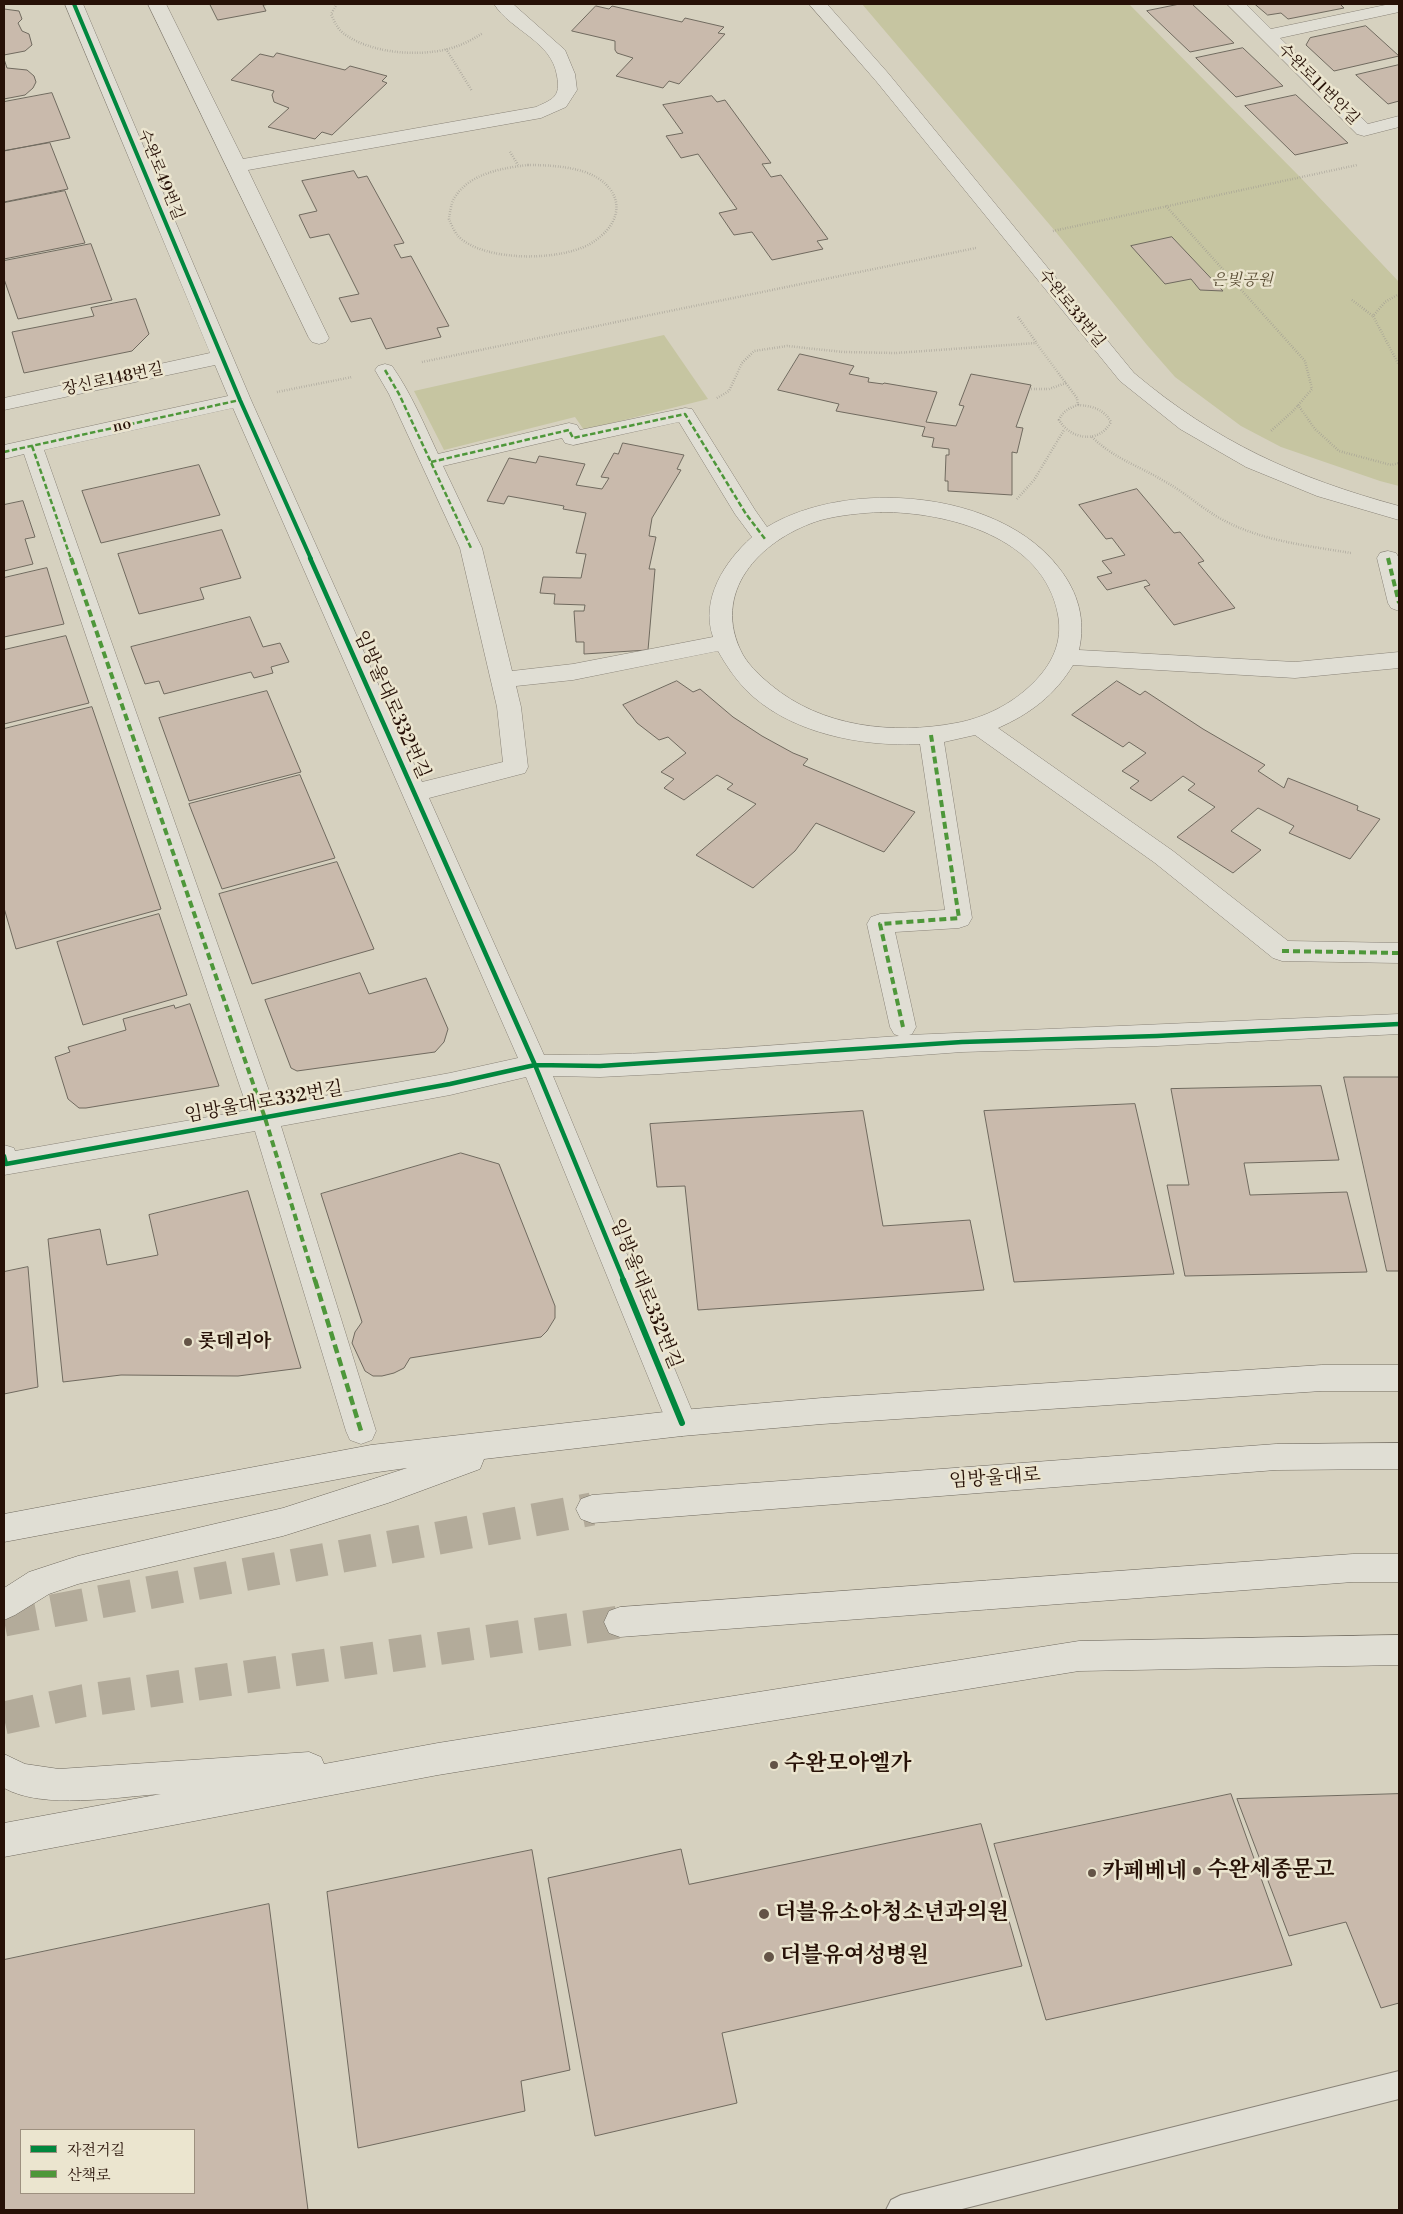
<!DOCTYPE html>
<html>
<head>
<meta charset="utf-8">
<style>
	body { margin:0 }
	#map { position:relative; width:1403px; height:2214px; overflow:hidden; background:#d6d1bf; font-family:"Libre Bodoni","Noto Serif KR",serif }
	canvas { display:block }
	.frame { position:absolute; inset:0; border:5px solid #271107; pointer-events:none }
	.legend { position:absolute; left:20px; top:2129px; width:175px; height:65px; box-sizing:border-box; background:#ebe5cf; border:1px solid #9d907f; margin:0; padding:6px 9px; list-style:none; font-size:15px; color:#271107 }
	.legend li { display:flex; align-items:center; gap:10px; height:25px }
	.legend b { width:25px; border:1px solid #9d907f }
</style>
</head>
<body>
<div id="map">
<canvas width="1403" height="2214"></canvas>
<div class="frame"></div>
<ul class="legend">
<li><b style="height:6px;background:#00873e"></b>자전거길</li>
<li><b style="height:6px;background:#4e973a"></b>산책로</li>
</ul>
</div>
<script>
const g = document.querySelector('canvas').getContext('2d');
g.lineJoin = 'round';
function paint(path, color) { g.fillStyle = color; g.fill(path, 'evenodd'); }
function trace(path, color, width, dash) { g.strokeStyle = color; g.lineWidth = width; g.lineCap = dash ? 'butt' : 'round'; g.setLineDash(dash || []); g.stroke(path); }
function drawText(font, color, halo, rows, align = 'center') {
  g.font = font + ' "Libre Bodoni","Noto Serif KR",serif'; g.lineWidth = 5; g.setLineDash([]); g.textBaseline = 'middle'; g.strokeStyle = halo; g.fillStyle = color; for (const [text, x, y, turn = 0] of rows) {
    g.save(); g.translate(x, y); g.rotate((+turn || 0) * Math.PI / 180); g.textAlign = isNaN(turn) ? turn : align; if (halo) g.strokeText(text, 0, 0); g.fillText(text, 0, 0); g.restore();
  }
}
const green = new Path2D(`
	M862 4H1129L1300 177 1399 282V486L1380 481 1281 447 1241 426 1175 377 1147 345 1055 231Z
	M664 335 708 399 584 430 575 417 444 450 414 391Z`);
const building = new Path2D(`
	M210 4H271L263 5 266 11 218 20Z
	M1180 4H1192L1234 43 1190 52 1147 11Z
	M1255 4H1340L1344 8 1288 19 1281 13 1268 15Z
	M596 6 609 9 612 6 682 22 685 18 724 27 718 33 725 34 679 84 669 81 663 88 616 76 633 58 617 53 615 50V41L572 31Z
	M4 9 19 11 22 19 18 23 22 31 29 34 32 45 25 51 4 55Z
	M1366 26 1399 56 1334 71 1306 45 1310 38Z
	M1243 48 1283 86 1236 97 1196 58Z
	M277 53 345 70 350 66 387 76 382 81 387 83 332 135 322 132 315 139 268 127 289 108 274 102 272 95 274 91 231 80 260 54 273 57Z
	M4 59 7 68 27 70 34 76 36 82 33 88 25 95 4 99Z
	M1399 65V101L1388 104 1356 75Z
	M52 93 70 138 4 151V102Z
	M1296 95 1348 143 1295 155 1245 106Z
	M712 96 717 102 725 100 771 163 762 164 771 177 781 175 828 239 817 241 823 249 772 260 752 232 734 235 719 213 737 209 698 154 681 158 666 136 683 133 663 105Z
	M50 143 68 189 4 202V151Z
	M354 171 358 178 367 176 404 243 394 245 401 258 411 256 449 326 437 328 441 337 386 349 371 318 351 322 339 298 359 294 329 234 310 238 299 215 317 211 302 181Z
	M65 191 85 243 4 259V203Z
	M1172 237 1223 291 1200 290 1191 279 1165 284 1131 246Z
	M91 244 112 300 18 319 4 279V261Z
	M136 299 149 334 132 351 24 373 12 332 94 316 91 308Z
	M800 354 854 366 849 374 869 378 868 382 883 384 884 383 937 392 926 422 956 426 964 406 959 405 971 374 1031 385 1016 427 1023 428 1017 453 1012 452V495L948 491V481H945L946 455H949V449L932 447 934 438 922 436 925 427 836 411 839 404 778 390Z
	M623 443 684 455 677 469 681 470 652 518 649 536 656 537 649 569H655L648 650 584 654V642H576L574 611H584L585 605 554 604 555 594 540 593 543 577 581 578 586 554 576 553 586 513 563 509 564 506 508 496 504 504 487 501 509 458 536 463 539 456 585 464 576 485 602 489 609 478 601 477 614 453 618 454Z
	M199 465 220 515 101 543 82 491Z
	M1137 489 1174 533 1180 532 1204 561 1198 563 1235 608 1174 625 1144 587 1150 585 1146 580 1107 590 1097 577 1112 573 1102 561 1125 555 1112 538 1106 539 1079 505Z
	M23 501 35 537 25 539 33 564 4 571V505Z
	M222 530 241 578 200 588 204 599 139 614 118 554Z
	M47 568 64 624 4 637V578Z
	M250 617 263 647 280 643 289 662 271 667 273 673 254 678 251 672 164 694 159 681 145 684 131 647Z
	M66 636 89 703 4 724V650Z
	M677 681 693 692 700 689 733 717 762 736 793 753 808 759 803 765 915 812 884 852 816 823 795 851 753 888 696 855 756 804 727 789 733 784 717 775 684 800 664 788 674 779 661 772 686 753 668 737 659 740 637 723 623 705Z
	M1117 681 1140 695 1145 691 1203 729 1265 765 1258 771 1284 788 1288 778 1358 806 1357 810 1380 819 1350 859 1289 833 1294 826 1258 808 1231 831 1261 850 1233 873 1177 837 1215 807 1188 790 1195 784 1183 776 1151 801 1130 788 1139 781 1122 771 1146 753 1129 742 1123 747 1072 715Z
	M267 691 301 772 189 801 159 718Z
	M92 707 161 909 16 949 4 908V729Z
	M300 775 335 858 222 889 189 804Z
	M337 862 374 949 252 984 219 894Z
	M159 914 187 995 83 1025 57 942Z
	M360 973 369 994 426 978 448 1029 444 1042 435 1052 297 1071 291 1068 265 1000Z
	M190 1004 219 1086 86 1108H79L68 1099 55 1057 70 1052 68 1047 126 1030 123 1019 174 1005 175 1008Z
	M1344 1077H1399V1271H1387Z
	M1321 1086 1339 1160 1244 1163 1250 1195 1347 1192 1367 1272 1185 1276 1167 1185H1189L1171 1089Z
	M1135 1104 1174 1274 1014 1282 984 1111Z
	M863 1111 883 1226 970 1220 984 1290 698 1310 685 1186 657 1187 650 1124Z
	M461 1153 499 1164 555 1306V1318L547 1331 541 1337 410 1358 404 1368 394 1373 382 1376H373L365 1371 352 1343 355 1332 362 1322 321 1194Z
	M248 1191 301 1368 238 1376 121 1375 63 1382 48 1239 100 1229 107 1265 158 1255 149 1215Z
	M28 1267 38 1387 4 1394V1272Z
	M1231 1794 1292 1965 1046 2020 994 1844Z
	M1399 1794V2003L1381 2008 1346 1922 1289 1936 1237 1799Z
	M981 1824 1022 1966 722 2033 737 2103 595 2136 548 1878 681 1849 689 1884Z
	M532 1850 570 2070 521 2081 525 2111 358 2148 327 1892Z
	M269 1904 308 2210H4V1960ZM21 2130H194V2193H21Z`);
const secondaryTunnel = new Path2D(`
	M4 1620 592 1509
	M4 1718 82 1701 620 1622`);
const path = new Path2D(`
	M337 4 331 14C334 21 337 28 343 33 369 53 417 57 448 49 460 46 472 40 483 33
	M446 49 472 91
	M510 152 518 165
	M528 165C547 165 566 166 585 172 621 185 628 217 596 240 568 262 484 263 458 236 454 231 451 224 449 219 450 212 451 203 455 197 470 173 503 168 528 165Z
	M1166 206 1305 361 1312 389 1294 410 1271 431
	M1053 231 1357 165
	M1399 294 1385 302 1373 316 1399 365
	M1352 300 1373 316
	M1018 317 1036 342
	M422 362 976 248
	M1029 389H1049L1066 383
	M277 392 352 377
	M717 398 729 391 742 363 754 351 787 346 843 352 896 353 1036 343 1077 398 1078 405
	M1078 405C1092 406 1104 409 1111 422 1099 444 1071 440 1059 420 1063 411 1069 408 1078 405Z
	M1298 405 1315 429 1339 451 1391 465 1399 463
	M1092 437C1113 458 1139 466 1164 481 1185 492 1203 510 1225 521 1263 541 1309 546 1351 553
	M1017 499 1034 480 1064 430`);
const lane = new Path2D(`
	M1399 2071V2099L958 2210H886L891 2200 901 2195Z`);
const street = new Path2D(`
	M65 4H83L251 400 422 782 503 762 497 707 460 548 389 394 375 370 378 366 385 364 392 366C411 393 424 424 438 454L569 423 577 425 580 430 685 408 692 409 755 510 767 527C848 478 1000 490 1059 568 1078 592 1086 620 1079 650L1295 662 1399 652V668L1295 678 1073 665C1055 695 1030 714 998 728L1173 851 1288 941 1399 943V963L1282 961 1273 958 1155 863 975 735 944 742 972 918 968 925 959 928 895 932 916 1027 912 1034 909 1035 1399 1014V1034L1157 1046 962 1052 660 1074 600 1077 553 1076 697 1423 693 1432 682 1436 671 1432 667 1423 526 1077 450 1095 281 1126 376 1431 372 1440 361 1444 350 1440 346 1431 255 1131 4 1175V1145L14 1148 15 1151 248 1110 24 454 4 459V445L228 396 215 365 4 410V398L210 353ZM233 408 518 1058 450 1073 274 1105 44 450ZM679 422 735 514 752 537C725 561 700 599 713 637L573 664 512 671 482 548 443 466 562 438 565 443 573 445ZM881 512C948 512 1044 537 1058 615 1063 642 1052 665 1032 684 1012 704 984 718 956 723 893 735 821 727 771 685 759 675 746 663 740 649 712 587 765 537 821 520 840 515 861 513 881 512ZM718 651C726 665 734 677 745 689 788 733 861 747 920 744L945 910 880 914 871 917 867 924 890 1027 894 1034 899 1036C781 1044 662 1056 544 1055L429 798 525 773 528 767 521 707 516 686 573 680Z
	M148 4H166L243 159 536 107C553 99 561 97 557 76 552 41 511 31 494 4H513L565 50 575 74 577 90 566 107 541 118 248 170 329 338 326 342 319 344 312 342 309 338Z
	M809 4H827L888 73 1134 373C1216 442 1296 478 1399 506V520L1317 496 1246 467 1180 429 1120 381 876 81Z
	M1227 4H1246L1271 29 1390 4H1399V12L1280 38 1368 124 1399 116V127L1364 136 1357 134Z
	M1388 551 1396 553 1399 558V611L1391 608 1388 603 1377 558 1380 553Z`);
const secondary = new Path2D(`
	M1322 1365H1399V1391H1322L822 1424 682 1436 484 1459 480 1469 388 1503 283 1536 78 1584 49 1594 15 1615 4 1620V1588L29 1572 78 1556 283 1508 407 1468 371 1473 4 1542V1514L371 1445 682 1410 822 1398Z
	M1399 1443V1469L1276 1470 592 1523 581 1519 576 1509 581 1499 592 1495 1276 1444Z
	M1353 1554H1399V1582H1353L620 1637 609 1633 604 1622 609 1611 620 1607Z
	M1399 1635V1665L1079 1671 438 1775 4 1857V1823L161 1794C116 1797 43 1810 4 1788V1754L25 1764 59 1769 309 1752 321 1757 324 1764 438 1743 1079 1641Z`);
const quietFar2 = new Path2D(`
	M385 370 399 394 471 548
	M32 446 71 559
	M4 452 240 400
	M431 462 569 430 573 438 685 414 746 514 765 539`);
const quietFar1 = new Path2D(`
	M71 558 265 1118 315 1281
	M1388 558 1399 603
	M1282 951 1399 953
	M903 1027 880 924 959 918 931 735`);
const quiet = new Path2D(`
	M315 1280 361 1431`);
const cyclewayFar2 = new Path2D(`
	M74 4 240 400 311 559`);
const cyclewayFar1 = new Path2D(`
	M310 558 535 1065 624 1281
	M4 1156 6 1164 450 1084 535 1065 600 1066 962 1042 1157 1036 1399 1024`);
const cycleway = new Path2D(`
	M623 1280 682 1423`);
const markers = [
	[188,1342,5,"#645447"],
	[774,1765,5,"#645447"],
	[1197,1871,5,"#645447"],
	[1092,1873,5,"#645447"],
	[764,1914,6,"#645447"],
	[769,1957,6,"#645447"]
];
const farStreetnames = [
	["수완로11번안길",1318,85,45],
	["수완로49번길",160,175,68],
	["수완로33번길",1071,309,51],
	["장신로148번길",113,380,-12],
	["no",122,426,-13]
];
const farParknames = [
	["은빛공원",1242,281]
];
const streetNames = [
	["임방울대로332번길",391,705,66],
	["임방울대로332번길",264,1103,-10],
	["임방울대로332번길",645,1294,68],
	["임방울대로",995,1479,-4]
];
const poiNames = [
	["롯데리아",198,1342]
];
const nearPoinames = [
	["수완모아엘가",784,1765],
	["수완세종문고",1207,1871],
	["카페베네",1102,1873],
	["더블유소아청소년과의원",775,1914],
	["더블유여성병원",780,1957]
];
paint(green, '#c6c5a1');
paint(building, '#c9baac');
trace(building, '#706a5f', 1);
trace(secondaryTunnel, '#b3ab9a', 33, [33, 16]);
trace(lane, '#898378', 2);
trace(street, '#898378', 1);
trace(secondary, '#706a5f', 1);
trace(path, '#9d9991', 2.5, [0.5, 2]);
paint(lane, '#e0ded4');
paint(street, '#e0ded4');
paint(secondary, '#e0ded4');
trace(quietFar2, '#4e973a', 2.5, [5.5, 2.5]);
trace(quietFar1, '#4e973a', 4, [7, 4]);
trace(quiet, '#4e973a', 4.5, [9, 4.5]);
trace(cyclewayFar2, '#00873e', 4);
trace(cyclewayFar1, '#00873e', 4.5);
trace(cycleway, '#00873e', 6);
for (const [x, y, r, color] of markers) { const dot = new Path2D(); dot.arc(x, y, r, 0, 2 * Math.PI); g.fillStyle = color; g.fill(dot); trace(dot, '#ebe5cf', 2); }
drawText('16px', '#271107', '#ebe5cf', farStreetnames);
drawText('italic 16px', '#5a4d34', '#ebe5cf', farParknames);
drawText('19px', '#271107', '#ebe5cf', streetNames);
drawText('bold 19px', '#271107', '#ebe5cf', poiNames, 'left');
drawText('bold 22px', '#271107', '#ebe5cf', nearPoinames, 'left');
</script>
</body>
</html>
